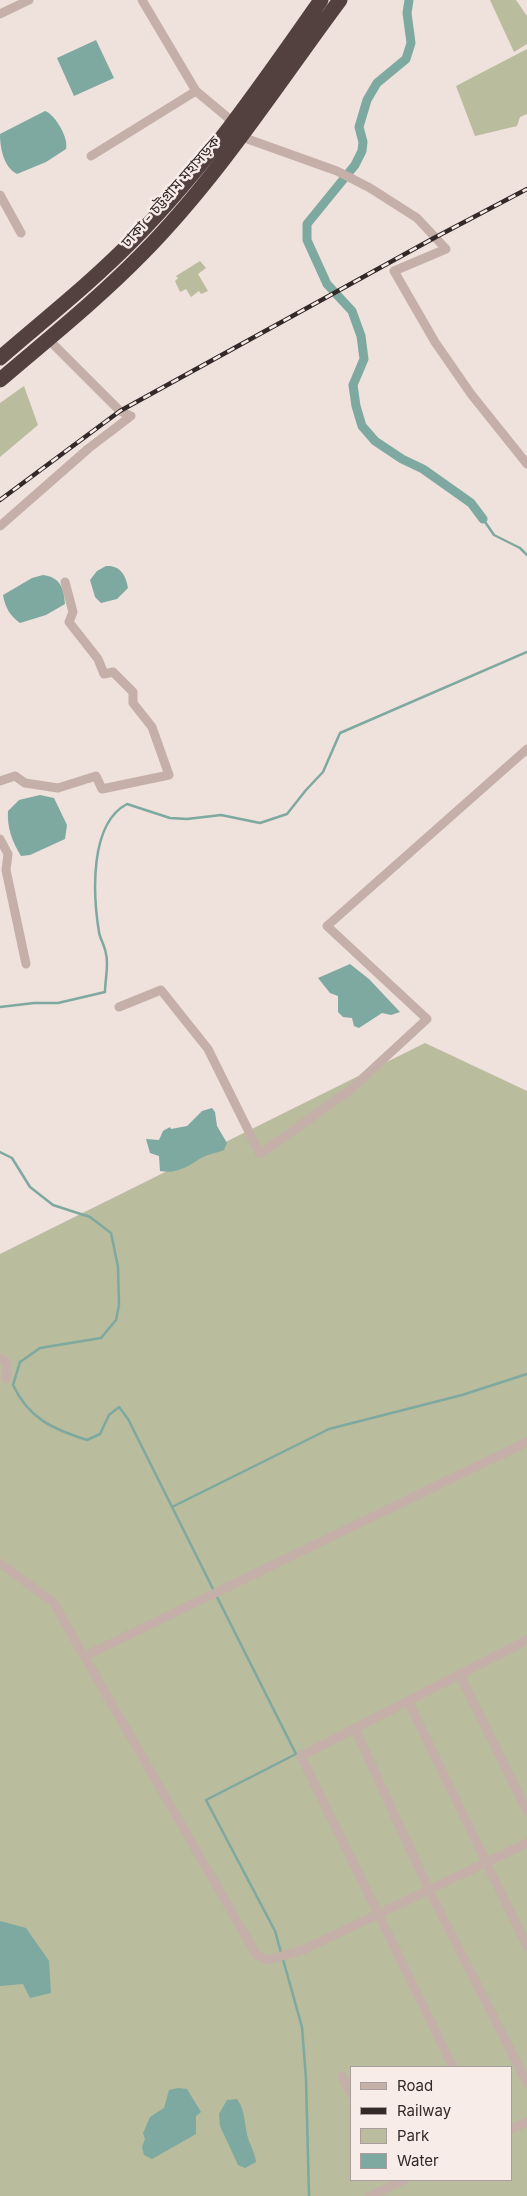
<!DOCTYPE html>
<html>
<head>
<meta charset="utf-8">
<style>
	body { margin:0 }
	#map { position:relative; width:527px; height:2196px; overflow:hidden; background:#efe1db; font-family:Inter,sans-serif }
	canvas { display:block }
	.legend { position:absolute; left:350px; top:2066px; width:162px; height:115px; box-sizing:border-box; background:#f7ece7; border:1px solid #a99e9b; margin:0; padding:6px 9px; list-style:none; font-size:15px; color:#332928 }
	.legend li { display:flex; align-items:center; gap:10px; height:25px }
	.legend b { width:25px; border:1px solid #a99e9b }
</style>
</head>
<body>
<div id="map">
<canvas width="527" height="2196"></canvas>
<ul class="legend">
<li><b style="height:6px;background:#c5afa9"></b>Road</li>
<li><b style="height:6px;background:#332928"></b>Railway</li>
<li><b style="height:14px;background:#b9bc9d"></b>Park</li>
<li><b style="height:14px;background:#7da9a0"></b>Water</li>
</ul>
</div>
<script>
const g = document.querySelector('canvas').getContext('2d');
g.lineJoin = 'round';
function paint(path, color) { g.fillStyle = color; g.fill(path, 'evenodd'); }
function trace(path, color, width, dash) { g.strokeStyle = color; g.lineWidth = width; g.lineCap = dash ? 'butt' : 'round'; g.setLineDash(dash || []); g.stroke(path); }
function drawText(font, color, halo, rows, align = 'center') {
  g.font = font + ' Inter,"Noto Sans Bengali",sans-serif'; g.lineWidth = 5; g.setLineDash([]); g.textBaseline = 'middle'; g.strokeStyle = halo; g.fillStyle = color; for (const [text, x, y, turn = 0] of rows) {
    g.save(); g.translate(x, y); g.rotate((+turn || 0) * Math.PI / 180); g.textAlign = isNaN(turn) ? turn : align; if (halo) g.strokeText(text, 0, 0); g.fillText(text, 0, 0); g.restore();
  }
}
const green = new Path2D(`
	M490 0H516L527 16V44L514 52Z
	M527 49V114L520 117 517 126 475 136 456 86Z
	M200 261 206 268 198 274 208 291 201 294 199 291 191 297 186 289 180 292 175 281 178 278 176 276Z
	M24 386 38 425 0 457V403Z
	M425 1043 527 1091V2196H0V1254ZM351 2067H511V2180H351Z`);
const water = new Path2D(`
	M96 40 114 78 74 96 57 58Z
	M45 111C56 115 69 139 66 149L46 162 17 174C4 167 0 149 0 134Z
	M106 566C120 565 126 575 128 588L117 599 101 603 95 597 90 580 97 571Z
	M43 575C60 577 64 588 65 604L46 615 20 623C10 616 5 607 3 595L32 578Z
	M40 795 54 798 67 825 65 839 30 855 21 856C12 841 7 828 8 811L19 800Z
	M350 964 369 979 400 1012 391 1015 382 1013 359 1028 354 1026 352 1018 343 1017 338 1012V996L330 993 318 978Z
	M212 1108 215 1112 217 1126 227 1143 224 1150C217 1153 208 1154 201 1158 187 1167 177 1174 160 1171L159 1156 150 1153 146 1139 159 1140 163 1131 170 1127 171 1129 187 1126 202 1111Z
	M0 1921 26 1928 49 1961 51 1993 30 1998 23 1984 0 1986Z
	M178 2088 187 2089 201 2112 196 2116V2134L152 2159 144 2155 142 2147 145 2139 143 2133 150 2117 164 2108 169 2090Z
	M237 2099C246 2111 244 2125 248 2138 251 2147 255 2153 256 2162L245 2168 238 2165 220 2126 219 2114 227 2100Z`);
const stream = new Path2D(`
	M483 519 494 535 520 548 527 555
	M0 1007 34 1003H58L105 992C105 980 109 965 106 954 105 946 100 939 99 932 93 895 89 824 127 804L170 818 187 819 221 815 260 823 287 814 306 790 323 772 340 733 527 652
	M0 1152 12 1158 30 1187 53 1205 90 1217 111 1233 118 1267 119 1305 116 1320 101 1338 40 1348 20 1362 13 1385C29 1419 53 1429 87 1440L100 1434 109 1415 119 1407 128 1419 214 1591
	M172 1507 329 1429 462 1395 527 1374
	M216 1595 296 1754 206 1800 275 1931 302 2027 306 2079 309 2196`);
const canal = new Path2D(`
	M409 0 407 13 411 43 406 59 377 83 367 100 359 127 363 142 362 151 355 165 307 224V240L327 284 352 311 361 336 364 359 353 385 356 406 362 426 375 441 402 459 423 469 471 503 483 519`);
const street = new Path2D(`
	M142 0 196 91 233 122
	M0 14 29 0
	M242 137 337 171 370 188 417 218 446 249 394 271 435 342 471 394 527 464
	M91 156 196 91
	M0 195 21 233
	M0 526 89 448 131 416 120 411 48 339
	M0 781 15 776 25 783 58 788 96 776 102 789 169 775 152 727 133 703V692L113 672 104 674 98 659 69 622 73 612 65 582
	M0 839 8 854 6 870 26 964
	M119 1007 161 990 208 1049 260 1154 350 1090 427 1019 327 926 527 749
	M0 1358 7 1363 6 1379
	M0 1563 53 1602 256 1954 267 1960 303 1950 527 1843
	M85 1656 527 1442
	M460 1675 527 1811
	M408 1701 527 1946
	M355 1729 429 1890 527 2083
	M453 2067 301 1756 527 1640
	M342 2076 351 2094
	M511 2129 527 2122
	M370 2196 404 2180`);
const highway = new Path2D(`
	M0 358C45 319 92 282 134 239 205 167 263 83 321 0
	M0 380C48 339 98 299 142 254 218 177 276 86 340 0`);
const rail = new Path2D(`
	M0 500 120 411 434 238 527 189`);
const streetNames = [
	["ঢাকা - চট্টগ্রাম মহাসড়ক",171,192,-49]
];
paint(green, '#b9bc9d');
paint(water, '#7da9a0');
trace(stream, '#7da9a0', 2.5);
trace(canal, '#7da9a0', 9);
trace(street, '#c5afa9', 9);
trace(highway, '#534140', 15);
trace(rail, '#332928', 4.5);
trace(rail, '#f7ece7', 2.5, [8]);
drawText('15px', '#332928', '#f7ece7', streetNames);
</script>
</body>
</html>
